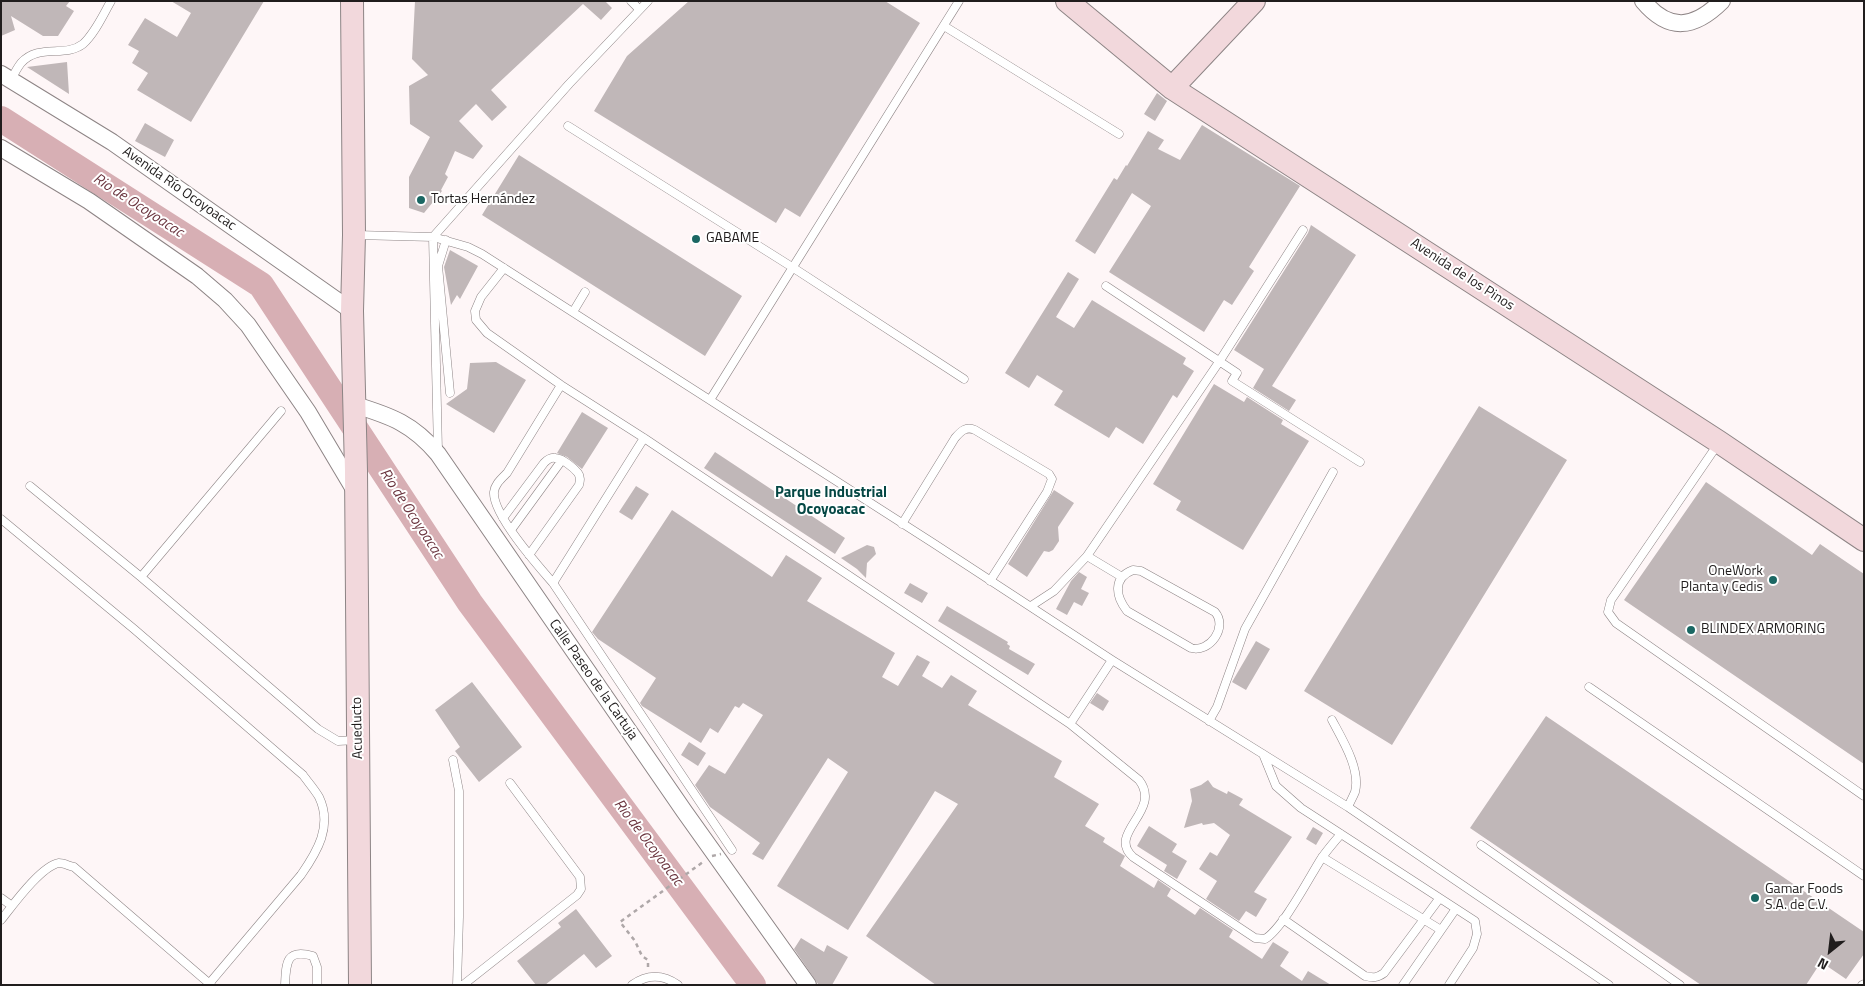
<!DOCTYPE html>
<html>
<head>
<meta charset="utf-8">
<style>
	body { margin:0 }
	#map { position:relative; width:1865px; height:986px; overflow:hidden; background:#fef6f7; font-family:"Titillium Web",sans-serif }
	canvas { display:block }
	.frame { position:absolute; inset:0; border:2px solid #201d1d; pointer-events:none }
	.north { position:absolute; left:1805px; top:926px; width:50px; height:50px; -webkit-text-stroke:4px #fff; paint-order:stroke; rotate:209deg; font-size:14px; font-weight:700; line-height:20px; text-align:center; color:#201d1d }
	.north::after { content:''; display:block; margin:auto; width:18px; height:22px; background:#201d1d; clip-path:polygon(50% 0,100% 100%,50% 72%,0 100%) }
</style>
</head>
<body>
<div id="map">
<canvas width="1865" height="986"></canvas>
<div class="frame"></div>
<div class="north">N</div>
</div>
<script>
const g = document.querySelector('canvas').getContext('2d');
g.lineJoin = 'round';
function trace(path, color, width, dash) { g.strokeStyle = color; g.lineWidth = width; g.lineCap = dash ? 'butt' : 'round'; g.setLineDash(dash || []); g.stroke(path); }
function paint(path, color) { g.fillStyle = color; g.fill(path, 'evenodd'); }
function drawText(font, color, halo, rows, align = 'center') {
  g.font = font + ' "Titillium Web",sans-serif'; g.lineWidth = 4; g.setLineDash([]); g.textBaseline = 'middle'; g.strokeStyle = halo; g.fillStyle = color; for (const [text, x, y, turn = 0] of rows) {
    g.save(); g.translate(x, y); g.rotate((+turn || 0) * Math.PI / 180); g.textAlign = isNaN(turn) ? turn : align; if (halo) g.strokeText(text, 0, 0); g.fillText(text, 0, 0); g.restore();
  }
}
const river = new Path2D(`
	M1 119 261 285 470 603 753 985`);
const building = new Path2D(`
	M1 1H70L66 6 74 11 58 36H43L11 16 15 30 1 36Z
	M171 1H264L191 122 137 90 148 73 132 63 139 51 128 45 145 18 177 37 191 13Z
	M415 1H605L612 8 601 20 583 4 491 90 507 107 492 121 476 104 459 121 483 146 473 159 455 151 445 174 448 177 441 190 442 191 424 213 409 208V177L430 137 410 124 409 86 428 75 412 59Z
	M689 1H885L920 23 800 217 785 208 776 223 594 111 627 56Z
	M67 62 69 94 27 67Z
	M1157 93 1167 101 1155 121 1144 114Z
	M145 123 174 140 165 157 135 141Z
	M1202 125 1300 186 1249 267 1254 271 1232 305 1224 300 1204 332 1109 272 1151 206 1132 193 1095 254 1075 241 1114 178 1117 180 1126 165 1127 166 1148 131 1164 140 1158 149 1180 160Z
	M519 155 742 296 705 356 482 215Z
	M1311 225 1356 255 1272 386 1296 400 1289 411 1253 388 1264 369 1234 350 1308 233Z
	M450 250 478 266 460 299 457 295 451 305 444 267Z
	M1068 272 1079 279 1056 317 1074 328 1092 300 1186 358 1183 364 1194 371 1177 398 1173 395 1143 444 1116 427 1109 438 1054 405 1063 391 1037 375 1029 388 1005 373Z
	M496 362 526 380 494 433 446 404 467 389 470 363Z
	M1214 384 1244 402 1247 397 1283 420 1281 424 1309 441 1243 550 1176 510 1181 501 1153 484Z
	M1479 406 1567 460 1392 745 1304 691Z
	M582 412 608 428 582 469 567 457 557 453Z
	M715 452 845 538 835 554 704 468Z
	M1706 482 1812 555 1820 544 1864 574V764L1624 600Z
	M636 486 649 494 632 520 619 512Z
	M1054 490 1074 503 1058 527 1059 541 1053 550 1049 552 1044 551 1027 577 1008 564Z
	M672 510 772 577 786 555 822 578 807 601 895 653 882 677 898 686 917 655 930 662 922 676 942 688 951 675 977 691 968 705 1062 761 1054 777 1099 804 1085 826 1105 838 1103 842 1125 856 1120 866 1154 888 1158 880 1171 889 1167 896 1195 915 1200 908 1233 930 1229 937 1262 959 1273 942 1289 952 1280 966 1302 981 1308 971 1331 985H936L866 936 958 804 935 791 848 930 777 886 848 772 828 758 763 860 752 854 760 843 710 807 695 785 709 765 725 774 763 715 743 703 739 708 735 706 718 733 710 728 701 743 642 706 640 703 656 678 598 639 592 632Z
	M867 545 874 547 876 554 867 563 866 578 857 569 841 558Z
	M1079 572 1087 577 1081 589 1089 593 1082 606 1074 602 1067 615 1056 609 1071 581Z
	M910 583 928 593 922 603 904 593Z
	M947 606 1008 642 1007 644 1010 646 1009 649 1035 664 1028 675 938 621Z
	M1256 641 1270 649 1246 690 1232 682Z
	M472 682 522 747 479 782 455 751 460 747 435 710Z
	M1097 693 1109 701 1103 711 1090 703Z
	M1546 716 1864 932V954L1846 979 1821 962 1806 985H1701L1470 828Z
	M689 742 706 753 698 766 681 755Z
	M1208 780 1213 787 1227 794 1228 791 1243 799 1239 805 1292 837 1254 892 1267 899 1256 917 1246 911 1239 921 1206 899 1217 881 1199 869 1210 852 1217 856 1230 835 1214 823 1203 825 1202 823 1184 828 1192 801 1190 789 1201 785Z
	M1149 826 1177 844 1172 852 1187 861 1177 879 1164 871 1167 865 1137 846Z
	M1313 827 1323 833 1316 845 1306 839Z
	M576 909 612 956 596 968 584 954 545 985H536L517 961 561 927 558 923Z
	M801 938 824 952 827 945 848 957 832 985 818 984 794 949Z`);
const path = new Path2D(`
	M648 967V960L642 956 635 941 620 922 703 862`);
const lane = new Path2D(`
	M631 1 639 9
	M944 26 1119 134
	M11 80C14 74 17 68 21 63 39 43 65 58 83 44 95 33 103 15 111 1
	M568 126 792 267 964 379
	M356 235 433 237 468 247 482 254 933 543 1112 660 1348 807 1609 985
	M446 240 438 266 450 393
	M504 268 481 297 475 311 476 320 487 333 561 385 644 438 1070 724 1139 780C1163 811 1106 833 1133 857L1255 938 1265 939C1283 928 1309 878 1321 859 1327 850 1334 842 1341 834
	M1106 286 1237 373 1232 381 1360 462
	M573 312 585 292
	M561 385 507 473C501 479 495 484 494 492 492 514 539 567 553 583L732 850
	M710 400 959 1
	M1718 444 1611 600 1608 612 1616 623 1864 796
	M438 451 433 237 569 84 648 1
	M30 486 141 577 318 729 338 741 357 740
	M503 518 544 463C547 460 551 457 555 458 562 458 574 468 578 473 581 477 580 481 579 485L529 555
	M1 519 134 629 303 775C308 782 315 790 319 797 333 826 317 852 301 875L208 985
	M902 524 955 438C961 431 966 426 975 430L1049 474 1052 479 1047 492 990 581
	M511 530 562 460
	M1087 556 1122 577
	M1133 570 1141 571 1215 612C1228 627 1210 653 1191 648L1127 611C1116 597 1112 578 1133 570Z
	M141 577 281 411
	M553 583 644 438
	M1031 606 1054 591 1087 556 1219 362 1303 230
	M1589 687 1864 876
	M1332 720C1342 739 1361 769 1355 792 1353 797 1350 802 1348 807
	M1209 721 1217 707 1245 629 1333 472
	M1070 724 1112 660
	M1263 754 1276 786 1301 808 1475 921 1477 934 1473 948 1449 985
	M453 760 459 791V917L457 985
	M1481 845 1680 985
	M1322 857 1441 930
	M1 898 12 906
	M1283 919 1365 976C1373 978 1377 978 1384 973L1439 899
	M1 920C13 905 41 866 59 863 64 863 69 866 74 867L211 985
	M285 985C286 963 286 948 313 956L317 967V985
	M463 985 577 895 581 889 580 877 510 783
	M632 985C647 974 663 974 678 985
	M1403 985 1455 910
	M1862 985 1864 984`);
const street = new Path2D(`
	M1643 1C1669 32 1694 29 1722 1
	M1 74 112 142 352 311
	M1 148 89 201 197 276 225 300 248 325 308 412 355 491
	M355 405C391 416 413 424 438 454L684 811 808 985`);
const secondary = new Path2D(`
	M352 1 354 235 352 311 356 471 360 985
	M1067 1 1172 88 1719 442 1864 540
	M1172 88 1254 1`);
const pathBridge = new Path2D(`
	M712 856 721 854`);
const markers = [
	[421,200,5,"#1b6763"],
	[696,239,5,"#1b6763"],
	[1773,580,5,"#1b6763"],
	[1691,630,5,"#1b6763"],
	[1755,898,5,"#1b6763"]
];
const streetNames = [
	["Avenida Río Ocoyoacac",179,189,35],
	["Avenida de los Pinos",1462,275,33],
	["Calle Paseo de la Cartuja",593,680,55],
	["Acueducto",358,728,-91]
];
const poiNames = [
	["Tortas Hernández",431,200],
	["GABAME",706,239],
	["OneWork",1763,572,"right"],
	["Planta y Cedis",1763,588,"right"],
	["BLINDEX ARMORING",1701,630],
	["Gamar Foods",1765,890],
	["S.A. de C.V.",1765,906]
];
const waterNames = [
	["Rio de Ocoyoacac",138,206,33],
	["Rio de Ocoyoacac",411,514,57],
	["Rio de Ocoyoacac",648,843,53]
];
const neighbourhoodNames = [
	["Parque Industrial",831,493],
	["Ocoyoacac",831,510]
];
trace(river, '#d7afb4', 26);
paint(building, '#c0b7b8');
trace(lane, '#8d8485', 9);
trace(street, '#8d8485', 18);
trace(secondary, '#8d8485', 24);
trace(path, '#aea7a8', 2.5, [4, 4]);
trace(lane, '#fff', 8);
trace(street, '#fff', 16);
trace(secondary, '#f2d8dc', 22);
trace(pathBridge, '#aea7a8', 2.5, [4, 4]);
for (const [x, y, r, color] of markers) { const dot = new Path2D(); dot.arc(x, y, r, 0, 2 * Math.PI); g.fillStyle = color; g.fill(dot); trace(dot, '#fff', 2); }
drawText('14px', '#201d1d', '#fff', streetNames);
drawText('14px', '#201d1d', '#fff', poiNames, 'left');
drawText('italic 15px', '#6a343e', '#fff', waterNames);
drawText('bold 15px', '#054744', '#fff', neighbourhoodNames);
</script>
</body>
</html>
